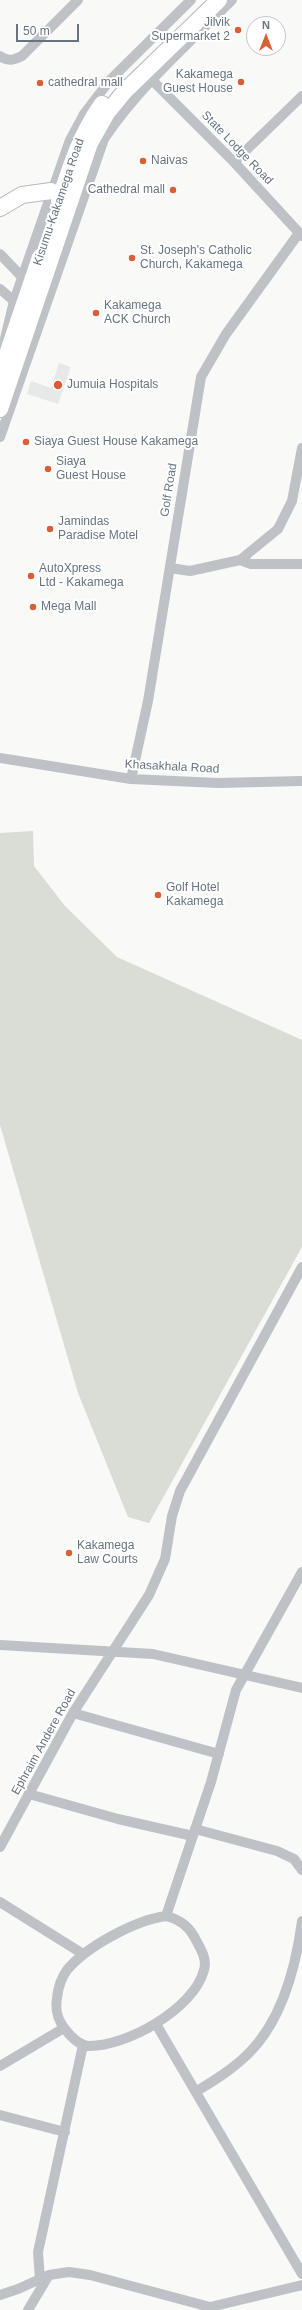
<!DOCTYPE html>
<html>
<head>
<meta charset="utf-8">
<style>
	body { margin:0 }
	#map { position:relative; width:302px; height:2310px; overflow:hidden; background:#f9f9f7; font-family:Arial,sans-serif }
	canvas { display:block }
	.north { position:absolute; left:246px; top:16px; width:40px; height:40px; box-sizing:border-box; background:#fff; border:1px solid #c2c7cc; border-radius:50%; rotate:0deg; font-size:11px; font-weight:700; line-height:16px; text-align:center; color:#667480 }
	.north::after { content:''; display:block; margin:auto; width:14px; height:18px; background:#d95f36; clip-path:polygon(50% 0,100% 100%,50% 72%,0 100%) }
	.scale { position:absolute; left:16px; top:24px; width:63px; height:18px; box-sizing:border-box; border:2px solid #667480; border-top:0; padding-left:5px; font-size:12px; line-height:14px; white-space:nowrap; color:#667480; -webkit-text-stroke:3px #fff; paint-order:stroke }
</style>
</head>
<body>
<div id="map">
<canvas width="302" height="2310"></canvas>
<div class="north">N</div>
<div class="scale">50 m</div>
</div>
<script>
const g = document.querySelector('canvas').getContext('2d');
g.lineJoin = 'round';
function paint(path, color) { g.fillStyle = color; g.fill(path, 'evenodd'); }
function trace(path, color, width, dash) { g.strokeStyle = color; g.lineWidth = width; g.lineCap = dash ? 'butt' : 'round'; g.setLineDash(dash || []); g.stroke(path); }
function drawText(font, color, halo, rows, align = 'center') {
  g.font = font + ' Arial,sans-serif'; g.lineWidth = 4; g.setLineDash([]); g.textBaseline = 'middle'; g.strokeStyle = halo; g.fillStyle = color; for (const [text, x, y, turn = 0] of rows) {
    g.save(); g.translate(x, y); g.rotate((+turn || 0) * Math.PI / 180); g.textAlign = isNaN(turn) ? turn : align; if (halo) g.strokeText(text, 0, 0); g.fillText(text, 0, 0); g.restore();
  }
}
const built = new Path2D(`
	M59 363 71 367 58 404 27 394 31 381 51 388Z`);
const green = new Path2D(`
	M33 831 34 866 65 906 117 957 302 1040V1247L149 1523 128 1517 78 1393 0 1125V833Z`);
const minor = new Path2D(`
	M0 56C8 62 14 60 22 56L78 0
	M152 80 234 162 302 236
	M234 162 302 96
	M0 254 22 277
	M0 289 14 301
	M2 351 14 301 70 140 84 114 110 80 191 0
	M0 437 104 139C139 87 188 44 232 0
	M240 560 251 564H302
	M170 568 190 571 240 560 278 529 292 501 302 448
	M0 758 131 779 218 783 302 781
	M131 779 148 701 201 377 226 334 299 233
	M0 1645 153 1654 302 1688
	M73 1713 219 1754
	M29 1794 118 1819 193 1836
	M195 1829 277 1851 294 1859 302 1870
	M0 1847 73 1713 149 1595 165 1559 172 1516 180 1491 302 1267
	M0 1902 83 1954
	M166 1916C181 1920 190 1927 197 1942 202 1951 207 1960 204 1970 194 2009 126 2047 88 2046 79 2045 70 2036 65 2029 57 2019 55 2010 57 1998 58 1989 61 1978 67 1970 87 1946 136 1920 166 1916Z
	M166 1916 211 1782 236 1690 302 1572
	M156 2024 302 2274
	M0 2066 64 2028
	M197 2091C215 2080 233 2069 249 2053 282 2020 296 1966 302 1921
	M0 2115 65 2132
	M40 2279 38 2252 83 2045
	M0 2295 18 2289 49 2275 69 2272 90 2275 210 2307 302 2285
	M28 2310 49 2275`);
const primary = new Path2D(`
	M0 208 22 195 51 191`);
const trunk = new Path2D(`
	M59 201C71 165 80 135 102 104
	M0 375 40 257
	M0 409 90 143 107 113 125 91 219 0`);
const markers = [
	[238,30,4,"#d95f36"],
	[241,82,4,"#d95f36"],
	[40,83,4,"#d95f36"],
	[143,161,4,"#d95f36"],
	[173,190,4,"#d95f36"],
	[132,258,4,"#d95f36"],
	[96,313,4,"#d95f36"],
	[58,385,5,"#d95f36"],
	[26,442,4,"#d95f36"],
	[48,469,4,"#d95f36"],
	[50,529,4,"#d95f36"],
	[31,576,4,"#d95f36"],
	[33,607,4,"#d95f36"],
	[158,895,4,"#d95f36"],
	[69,1553,4,"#d95f36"]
];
const poiNames = [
	["Jilvik",230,23,"right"],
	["Supermarket 2",230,37,"right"],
	["Kakamega",233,75,"right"],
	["Guest House",233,89,"right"],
	["cathedral mall",48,83],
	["Naivas",151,161],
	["Cathedral mall",165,190,"right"],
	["St. Joseph's Catholic",140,251],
	["Church, Kakamega",140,265],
	["Kakamega",104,306],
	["ACK Church",104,320],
	["Jumuia Hospitals",67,385],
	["Siaya Guest House Kakamega",34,442],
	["Siaya",56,462],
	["Guest House",56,476],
	["Jamindas",58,522],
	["Paradise Motel",58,536],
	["AutoXpress",39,569],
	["Ltd - Kakamega",39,583],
	["Mega Mall",41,607],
	["Golf Hotel",166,888],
	["Kakamega",166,902],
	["Kakamega",77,1546],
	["Law Courts",77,1560]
];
const streetNames = [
	["State Lodge Road",237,148,46],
	["Kisumu-Kakamega Road",59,202,-71],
	["Golf Road",169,490,-81],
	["Khasakhala Road",172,767,3],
	["Ephraim Andere Road",44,1742,-61]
];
paint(built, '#e7e8e8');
paint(green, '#d9ddd6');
trace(primary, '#b4b9bd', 18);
trace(trunk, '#b4b8bb', 18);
trace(minor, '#bec2c6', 10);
trace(primary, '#fff', 16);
trace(trunk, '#fff', 16);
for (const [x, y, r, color] of markers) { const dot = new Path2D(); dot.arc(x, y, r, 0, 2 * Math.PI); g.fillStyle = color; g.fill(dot); trace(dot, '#fff', 1.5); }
drawText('12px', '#667480', '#fff', poiNames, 'left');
drawText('12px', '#667480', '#fff', streetNames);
</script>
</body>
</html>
